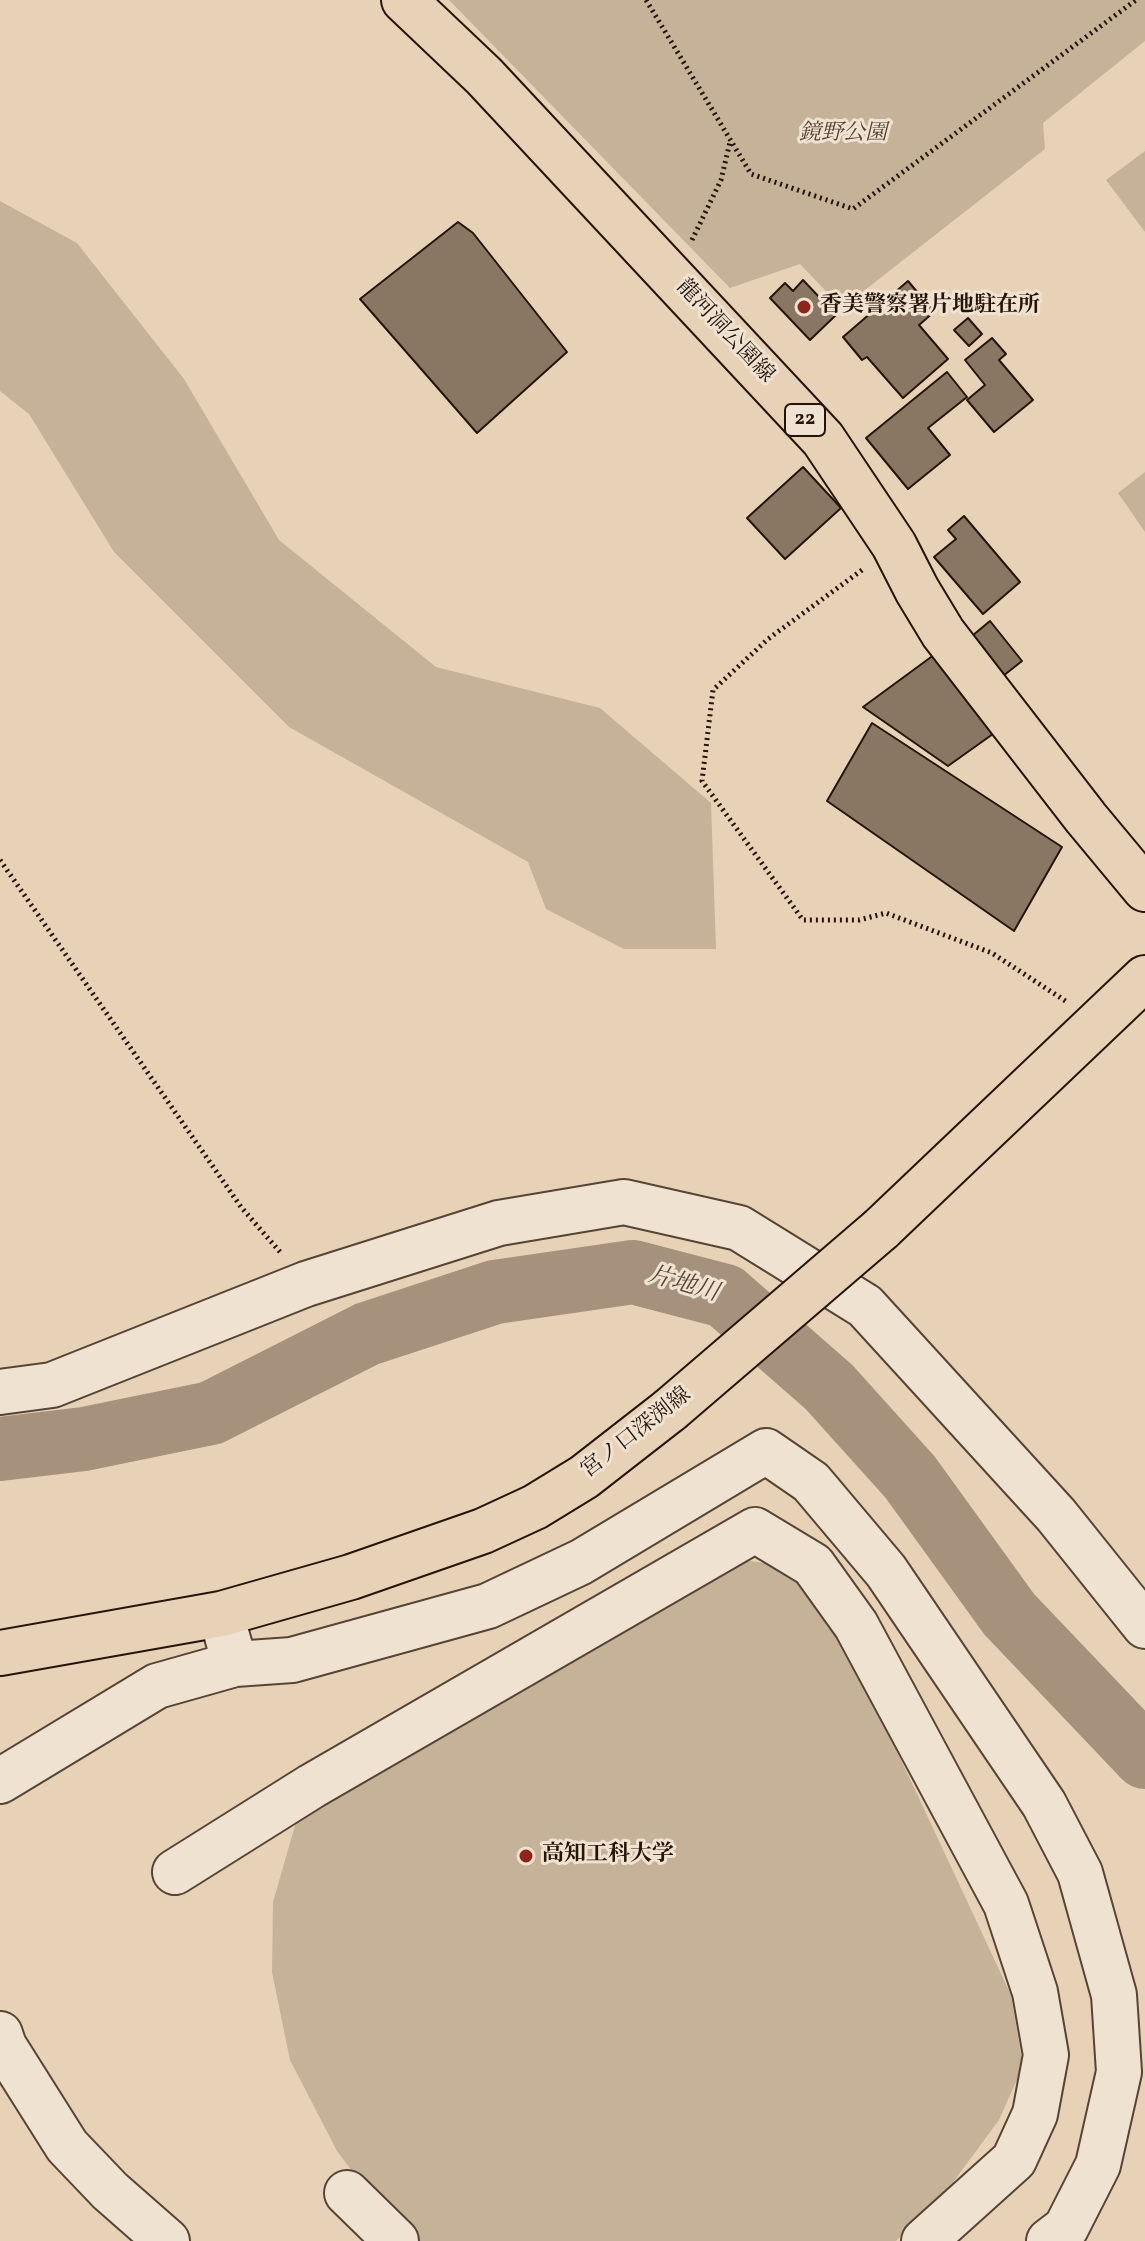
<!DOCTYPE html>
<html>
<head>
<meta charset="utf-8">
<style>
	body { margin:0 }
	canvas { display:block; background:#e7d2b7 }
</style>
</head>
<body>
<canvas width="1145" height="2241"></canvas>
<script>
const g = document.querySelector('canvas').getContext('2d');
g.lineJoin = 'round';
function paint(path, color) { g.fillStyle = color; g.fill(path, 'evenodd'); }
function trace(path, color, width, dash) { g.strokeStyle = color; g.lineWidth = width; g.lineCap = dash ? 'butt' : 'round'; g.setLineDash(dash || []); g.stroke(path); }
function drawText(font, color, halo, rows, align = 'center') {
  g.font = font + ' Vollkorn,"Noto Serif JP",serif'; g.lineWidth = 6; g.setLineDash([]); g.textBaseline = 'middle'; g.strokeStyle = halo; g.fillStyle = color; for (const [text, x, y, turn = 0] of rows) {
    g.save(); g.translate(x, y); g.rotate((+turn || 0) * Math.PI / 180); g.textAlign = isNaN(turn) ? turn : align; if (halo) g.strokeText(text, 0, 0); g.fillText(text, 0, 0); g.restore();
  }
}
const green = new Path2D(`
	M449 0H1145V41L1043 123 1045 149 842 308 800 264 730 288Z
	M1145 151V232L1106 180Z
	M0 201 77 243 184 379 279 540 436 667 600 708 711 803 716 949H624L546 909 528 862 289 727 114 552 29 414 0 391Z
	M1145 472V532L1118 493Z
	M737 1559 778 1565 823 1593 1011 1995 1023 2066 999 2120 948 2189 896 2241H415L388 2219 337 2151 290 2060 272 1972 273 1902 296 1822 324 1796Z`);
const river = new Path2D(`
	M0 1449 84 1439 211 1413 367 1334 495 1292 633 1272 725 1296 829 1387 910 1477 1009 1614 1145 1757`);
const building = new Path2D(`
	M458 222 473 233 567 352 477 433 360 299Z
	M803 280 836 315 810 340 770 298 785 283 793 291Z
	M908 281 934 312 919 325 948 359 903 398 867 357 862 360 843 337Z
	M968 318 982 334 969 346 954 330Z
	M992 338 1006 354 999 360 1033 400 994 432 967 400 985 385 965 360Z
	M947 372 967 397 928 428 950 455 908 489 866 438Z
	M803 467 841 508 785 559 747 518Z
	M964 516 1020 582 983 614 934 557 956 539 948 530Z
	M990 621 1022 661 998 680 966 641Z
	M942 649 1000 729 948 766 863 707Z
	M872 723 1062 847 1014 931 827 801Z`);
const path = new Path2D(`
	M646 0 751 174 853 209 1136 0
	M692 240 721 180 730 142
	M862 570 768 639 713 690 702 781 803 920H859L886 913 992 953 1067 1002
	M0 860 241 1207 280 1252`);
const minor = new Path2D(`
	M0 1392 52 1385 306 1284 499 1223 624 1202 739 1228 865 1306 1056 1515 1145 1626
	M235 1664 292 1660 488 1606 581 1562 766 1451 811 1482 886 1571 1044 1804 1080 1873 1114 1995 1119 2072 1098 2165 1066 2228 1049 2241
	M0 1781 157 1686 235 1664 227 1636
	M175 1872 312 1786 755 1530 813 1565 856 1625 1006 1904 1035 1992 1046 2055 1035 2114 1014 2160 924 2241
	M0 2034 4 2046 67 2146 110 2191 167 2241
	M347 2193 396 2241`);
const major = new Path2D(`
	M404 0 484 76 823 439 894 545 917 590 943 633 1086 818 1145 889
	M881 1229 1145 978
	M0 1653 221 1614 351 1577 483 1531 535 1507 584 1477 670 1410`);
const majorBridge = new Path2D(`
	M670 1410 881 1229`);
const markers = [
	[804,307,8,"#8f2418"],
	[526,1856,8,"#8f2418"]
];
const shields = [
	[805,420,40]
];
const shieldNames = [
	["22",805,420]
];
const parkNames = [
	["鏡野公園",843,135]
];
const poiNames = [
	["香美警察署片地駐在所",820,307],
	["高知工科大学",542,1856]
];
const streetNames = [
	["龍河洞公園線",724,332,47],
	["宮ノ口深渕線",637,1434,-38]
];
const waterNames = [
	["片地川",683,1286,16]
];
paint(green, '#c6b299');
trace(river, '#a5917c', 64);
paint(building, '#8a7763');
trace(building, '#261408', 2);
trace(minor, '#564434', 48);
trace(major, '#261408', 48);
trace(path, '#261408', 5, [2, 4]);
trace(minor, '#efe2d0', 44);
trace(major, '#e7d2b7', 44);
trace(majorBridge, '#261408', 48, []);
trace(majorBridge, '#e7d2b7', 44);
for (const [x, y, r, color] of markers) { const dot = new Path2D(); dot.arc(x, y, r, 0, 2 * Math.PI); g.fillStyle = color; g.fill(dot); trace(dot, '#efe2d0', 3); }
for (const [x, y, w] of shields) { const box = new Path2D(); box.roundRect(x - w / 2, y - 16, w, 32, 6); g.fillStyle = '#efe2d0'; g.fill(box); trace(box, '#261408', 2); }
drawText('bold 20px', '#261408', null, shieldNames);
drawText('italic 22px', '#564334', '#efe2d0', parkNames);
drawText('bold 22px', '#261408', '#efe2d0', poiNames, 'left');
drawText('22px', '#261408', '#efe2d0', streetNames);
drawText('italic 24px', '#594636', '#efe2d0', waterNames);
</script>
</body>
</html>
